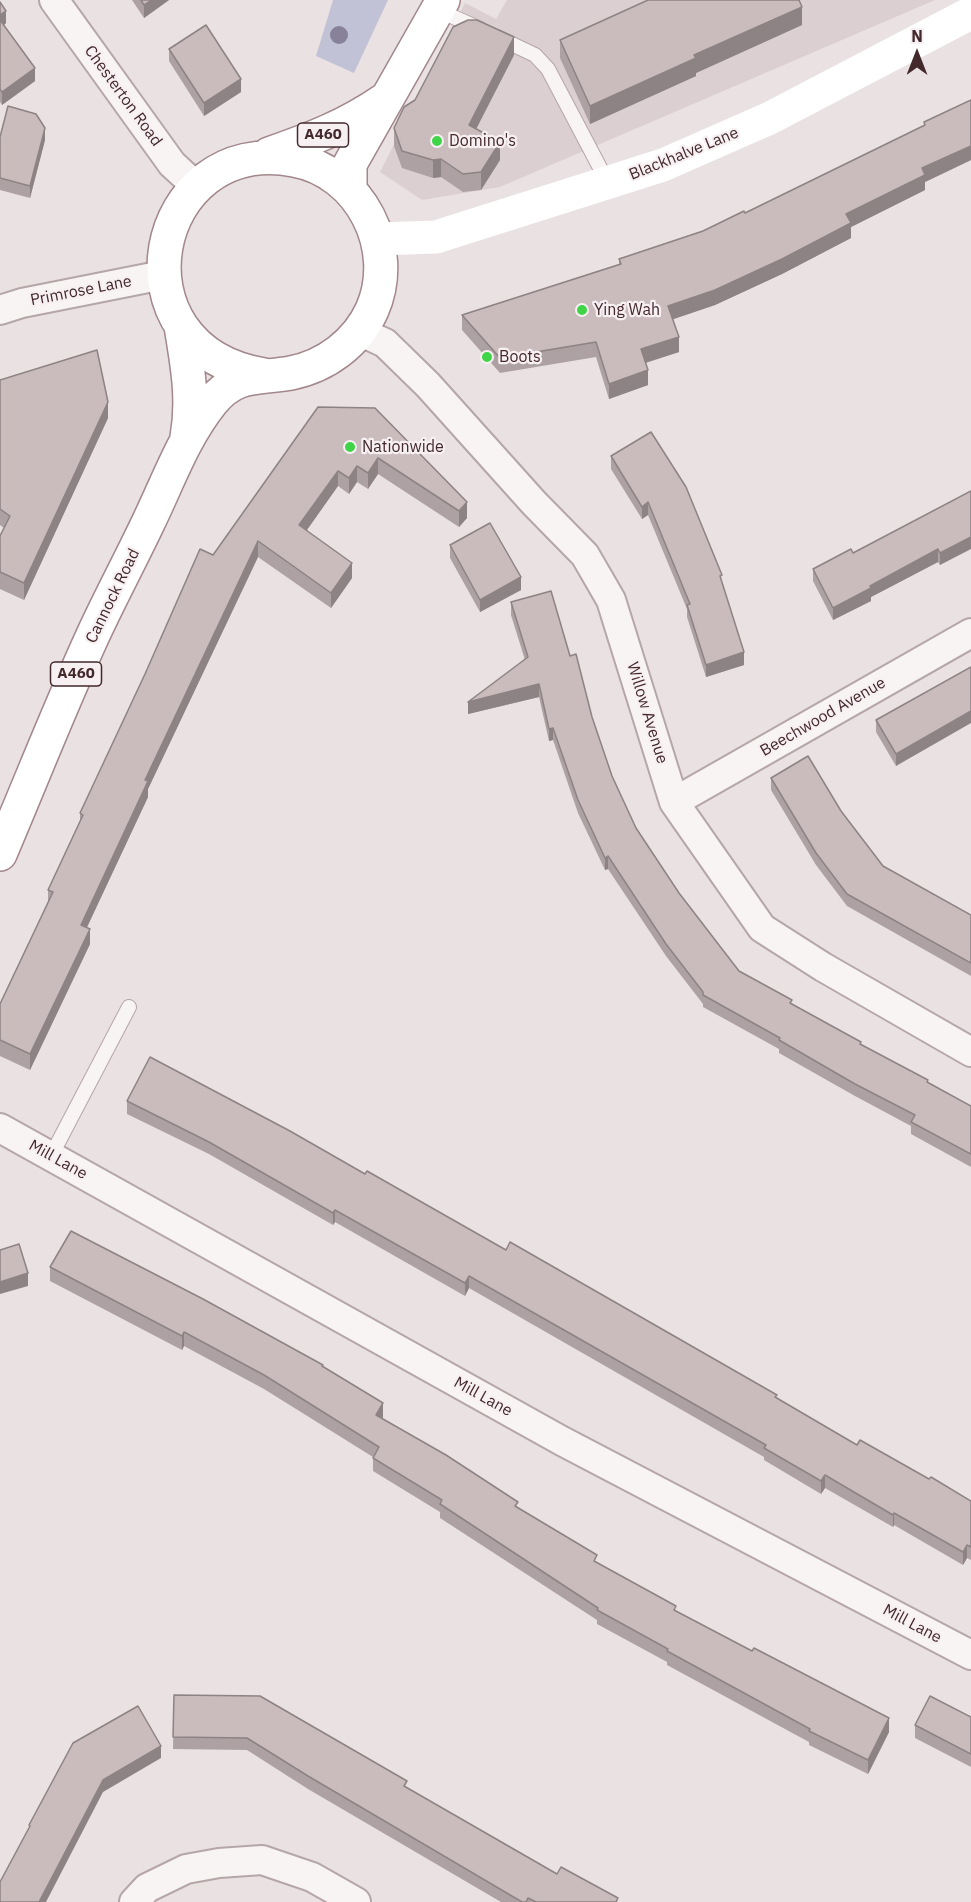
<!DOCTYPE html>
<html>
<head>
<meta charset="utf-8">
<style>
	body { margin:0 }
	#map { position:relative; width:971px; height:1902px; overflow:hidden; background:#eae1e2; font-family:"IBM Plex Sans",sans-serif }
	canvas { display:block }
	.north { position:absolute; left:887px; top:24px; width:60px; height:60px; -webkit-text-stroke:4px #f7f0f2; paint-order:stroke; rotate:0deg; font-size:16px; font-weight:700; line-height:24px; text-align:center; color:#43282c }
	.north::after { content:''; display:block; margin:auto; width:21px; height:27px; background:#43282c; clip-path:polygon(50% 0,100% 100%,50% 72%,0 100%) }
</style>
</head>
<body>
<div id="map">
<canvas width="971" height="1902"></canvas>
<div class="north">N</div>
</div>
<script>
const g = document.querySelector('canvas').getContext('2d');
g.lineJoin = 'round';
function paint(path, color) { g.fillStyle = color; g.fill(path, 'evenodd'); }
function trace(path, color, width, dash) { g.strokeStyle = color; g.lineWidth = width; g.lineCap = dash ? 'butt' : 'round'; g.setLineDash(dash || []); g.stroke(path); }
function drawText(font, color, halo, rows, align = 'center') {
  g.font = font + ' "IBM Plex Sans",sans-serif'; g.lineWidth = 4.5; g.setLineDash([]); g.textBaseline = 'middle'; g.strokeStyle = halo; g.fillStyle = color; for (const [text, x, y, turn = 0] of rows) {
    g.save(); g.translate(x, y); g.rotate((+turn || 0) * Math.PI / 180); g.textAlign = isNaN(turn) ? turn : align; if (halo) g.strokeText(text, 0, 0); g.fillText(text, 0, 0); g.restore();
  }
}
const built = new Path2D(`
	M507 0H935L500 187 422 200 380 172 465 3 496 19Z`);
const green = new Path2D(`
	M333 0H388L354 73 316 56Z`);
const lane = new Path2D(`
	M438 10 480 29
	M497 37 535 55 548 69 608 183
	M51 1156 129 1007`);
const street = new Path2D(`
	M54 0 172 164 197 187
	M0 310 22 303 163 275
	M359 331 385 343 428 385 534 503 585 555 611 600 674 802 762 928 823 967 971 1052
	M674 802 971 633
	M0 1128 562 1441 971 1655
	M134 1902 147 1888 186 1869 219 1863 262 1860 312 1877 356 1902`);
const secondary = new Path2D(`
	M378 239 436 237 663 165 770 118 971 13`);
const highway = new Path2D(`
	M269 154C312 139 346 126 384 100
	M350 190V164L443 0
	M181 326C187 363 194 399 187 437
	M0 854C31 781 60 707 93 635 110 598 130 561 148 523 168 482 183 438 212 402 236 372 259 379 291 373 326 366 357 343 372 310 399 249 361 172 294 160 150 133 106 349 264 375`);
const trees = [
	[339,35]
];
const wall = new Path2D(`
	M132 0H169L144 18Z
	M0 2 6 23 4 25 35 81 2 105 0 102Z
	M802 25 696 73V76L590 124 560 58V40Z
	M169 49 241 92 204 116 169 61Z
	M514 55 476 129 500 160 481 190 463 192 441 177 433 178 402 168 394 146V128Z
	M971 100V160L925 182V190L851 227V238L782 274 715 305 673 319 679 352 646 363 648 385 609 399 596 357 500 373 462 330V315L619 264V259L703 231 745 213 924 126V122Z
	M0 137 45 140 30 198 0 190Z
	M0 380 108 418 24 600 0 589V536L4 528 0 525Z
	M375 408 467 518 459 527 378 474 368 489 357 482 349 494 338 486 307 530 352 578 331 608 258 557 148 789V797L87 927 90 944 30 1070 0 1056V1004L48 902V890L80 822V813L213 555Z
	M611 456 722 583 744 665 706 677 687 617V609L648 515 642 519 611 469Z
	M971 491 940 565 938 562 871 597V601L833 620 813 581V569L853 553Z
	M450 545 521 590 480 612 450 558Z
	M511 602 570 656 612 776 636 828 679 893 739 971 792 1004 861 1045 971 1106V1167L911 1134V1126L855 1096 779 1053V1049L703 1007V1004L666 956 608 869 605 870 578 813 553 740 549 741 539 697 468 714 525 660 511 615Z
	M971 667 896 766 876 732V720Z
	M771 778 841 811 883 866 971 915V976L847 906 816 865 771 790Z
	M127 1101 365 1174 506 1250 777 1398 857 1445 971 1501V1560L967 1558 963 1565 894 1525 893 1527 825 1488 821 1494 764 1460V1457L469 1288 465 1296 335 1222 333 1225 209 1154 127 1114Z
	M50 1267 323 1367 383 1417 382 1419 518 1508 597 1562 676 1611 889 1732 868 1774 809 1745V1742L667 1665V1662L597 1624V1620L440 1518V1512L373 1471V1457L264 1389 184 1346 182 1350 50 1281Z
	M174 1695 407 1788 557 1874 618 1902H501L308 1789 247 1750 173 1749Z
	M971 1717V1767L915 1738V1725Z`);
const shadedWall = new Path2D(`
	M152 0H169L144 18V5Z
	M802 7V25L696 73V76L590 124V106L694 55Z
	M6 11V23L0 28V15Z
	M514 37V55L469 143V125Z
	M35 68V81L2 105V92Z
	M241 79V92L204 116V103Z
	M45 128V140L30 198V186Z
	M500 142V160L481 190V172Z
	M971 146V160L925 182V190L851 227V238L782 274 715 305 668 321V306L846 214 922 168Z
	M441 159V177L433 178V160Z
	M679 337V352L641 364V349Z
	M648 370V385L609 399V384Z
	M108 402V418L24 600V583Z
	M378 458V474L368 489V473Z
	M357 466V482L349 494V478Z
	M338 471V486L299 541V525Z
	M467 502V518L459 527V511Z
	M648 502V515L642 519V507Z
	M971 537V549L940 565V553Z
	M258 541V557L148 789V797L81 940V925L145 780Z
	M938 549V562L871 597V601L833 620V608L870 586Z
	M352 563V578L331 608V593Z
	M521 577V590L480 612V600Z
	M744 652V665L706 677V665Z
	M539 684V697L468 714V702Z
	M971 711V723L896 766V754Z
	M553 728V740L549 741V729Z
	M608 856V869L605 870V858Z
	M90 929V944L30 1070V1054Z
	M335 1210V1222L333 1225V1213Z
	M28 1273V1286L0 1294V1282Z
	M469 1276V1288L465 1296V1283Z
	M184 1332V1346L182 1350V1336Z
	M383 1403V1417L376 1429V1415Z
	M825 1475V1488L821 1494V1481Z
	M894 1513V1525L893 1527V1515Z
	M967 1545V1558L963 1565V1552Z
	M889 1718V1732L868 1774V1760Z
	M161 1746V1758L103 1792 46 1902H39L103 1780Z`);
const building = new Path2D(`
	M141 0H152L144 5Z
	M648 0H799L802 7 694 55 696 58 590 106 560 40Z
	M0 2 6 11 0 15Z
	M0 20 35 68 2 92 0 89Z
	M468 20H477L514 37 469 125 500 142 481 172 463 174 441 159 433 160 402 151 394 128 404 107 415 100 453 27Z
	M206 25 241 79 204 103 169 49Z
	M971 100V146L922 168 925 175 846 214 851 223 782 259 715 290 668 306 679 337 641 349 648 370 609 384 596 342 500 358 462 315 621 264 619 259 703 231 744 211 745 213 925 125 924 122Z
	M8 106 36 114 45 128 30 186 0 178V137Z
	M97 350 108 402 24 583 0 572V536L10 516 0 509V380Z
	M318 407 375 408 467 502 459 511 378 458 368 473 357 466 349 478 338 471 299 525 352 563 331 593 258 541 145 780 148 781 81 925 90 929 30 1054 0 1040V1004L53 892 48 890 83 815 80 813 145 674 200 549 213 555Z
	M651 432 686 487 722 575 720 576 744 652 706 665 687 605 690 604 648 502 642 507 611 456Z
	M971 491V537L940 553 938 549 870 586 871 588 833 608 813 569 851 549 853 553Z
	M490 523 521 577 480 600 450 545Z
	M551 591 570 656 576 654 592 717 612 776 636 828 679 893 739 971 792 1000 790 1003 861 1042 860 1044 928 1080 927 1082 971 1106V1154L911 1122 915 1115 855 1084 779 1040 780 1038 703 995V992L666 944 608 856 605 858 578 800 553 728 549 729 539 684 468 702 528 657 511 602Z
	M971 667V711L896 754 876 720Z
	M808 756 841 811 883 866 971 915V963L847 894 816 853 771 778Z
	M150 1057 290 1131 365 1174 367 1171 506 1250 510 1242 777 1395 775 1397 857 1445 860 1440 929 1479 931 1477 971 1501V1547L967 1545 963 1552 894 1513 893 1515 825 1475 821 1481 764 1448 766 1445 469 1276 465 1283 335 1210 333 1213 209 1142 127 1101Z
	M71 1231 203 1299 323 1365 322 1366 383 1403 376 1415 446 1455 518 1502 515 1506 597 1555 594 1561 676 1606 674 1610 752 1651 754 1648 889 1718 868 1760 809 1731 810 1729 667 1651 668 1649 597 1610 598 1608 440 1504 442 1500 373 1458 379 1447 264 1375 184 1332 182 1336 50 1267Z
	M19 1244 28 1273 0 1282V1250Z
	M174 1695 260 1696 407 1781 404 1786 557 1874 561 1867 618 1898 616 1902H536L528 1898 526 1902H522L308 1776 247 1738 173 1737Z
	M930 1696 971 1717V1754L915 1725Z
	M138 1706 161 1746 103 1780 39 1902H0V1882L30 1826 29 1825 73 1743Z`);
const markers = [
	[437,141,6,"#40d549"],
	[582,310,6,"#40d549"],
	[487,357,6,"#40d549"],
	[350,447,6,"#40d549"]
];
const shields = [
	[323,135,51],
	[76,674,51]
];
const shieldNames = [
	["A460",323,135],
	["A460",76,674]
];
const streetNames = [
	["Chesterton Road",123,96,54],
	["Blackhalve Lane",684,154,-22],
	["Primrose Lane",81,291,-11],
	["Cannock Road",113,596,-64],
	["Willow Avenue",647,713,73],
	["Beechwood Avenue",823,717,-30],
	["Mill Lane",58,1160,29],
	["Mill Lane",483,1397,29],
	["Mill Lane",912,1624,28]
];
const poiNames = [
	["Domino's",449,141],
	["Ying Wah",594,310],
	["Boots",499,357],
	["Nationwide",362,447]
];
paint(built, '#dccfd1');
paint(green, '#c1c2d5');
trace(lane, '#b5a6a8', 16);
trace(street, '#b5a6a8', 32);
trace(highway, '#a2878c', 36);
trace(lane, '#f8f4f4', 14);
trace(street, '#f8f4f4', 28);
trace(secondary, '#fff', 33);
trace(highway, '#fff', 33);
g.fillStyle = '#87829a';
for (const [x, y] of trees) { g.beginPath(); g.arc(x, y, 9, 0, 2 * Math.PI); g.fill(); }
paint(wall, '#aea1a3');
paint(shadedWall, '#8d8384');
paint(building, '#cabbbd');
trace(building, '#8d8384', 1.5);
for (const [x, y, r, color] of markers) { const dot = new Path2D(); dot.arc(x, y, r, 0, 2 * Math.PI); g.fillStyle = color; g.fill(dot); trace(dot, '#f7f0f2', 2); }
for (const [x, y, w] of shields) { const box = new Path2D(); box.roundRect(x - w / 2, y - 12, w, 24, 4.5); g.fillStyle = '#f7f0f2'; g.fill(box); trace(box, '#43282c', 1.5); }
drawText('bold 15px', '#43282c', null, shieldNames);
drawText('16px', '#43282c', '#f7f0f2', streetNames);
drawText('16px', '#43282c', '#f7f0f2', poiNames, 'left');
</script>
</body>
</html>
